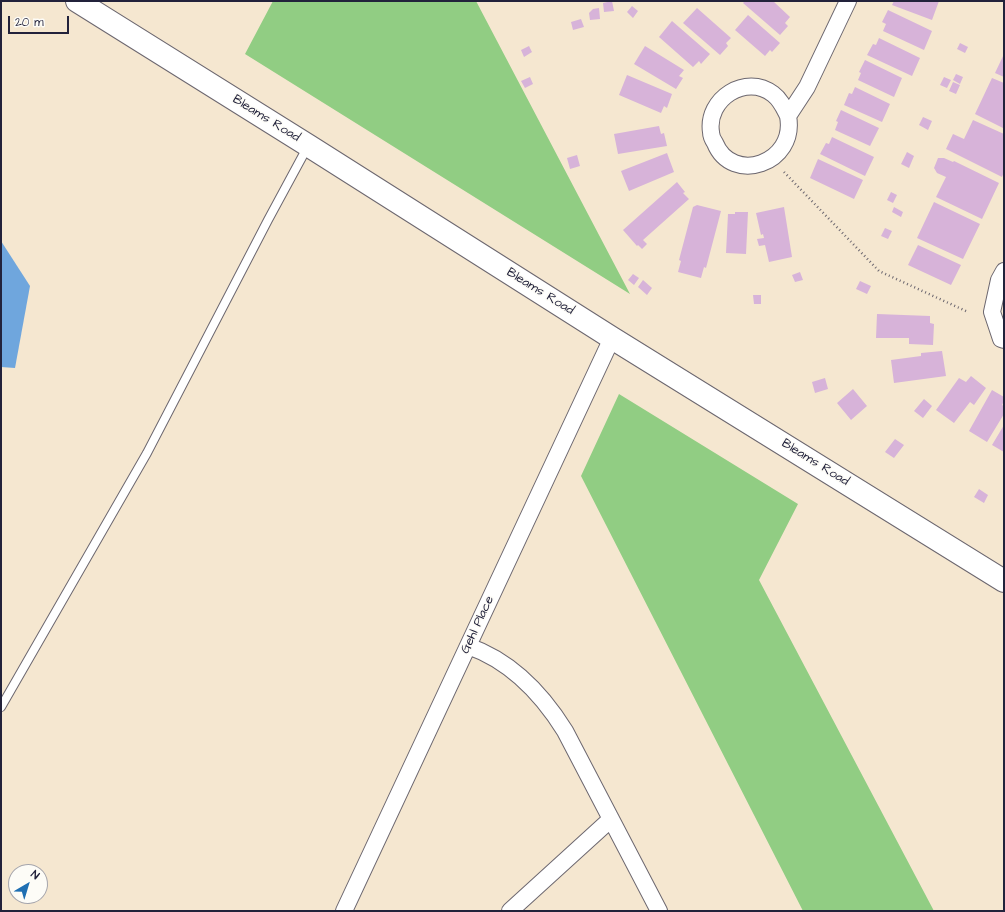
<!DOCTYPE html>
<html>
<head>
<meta charset="utf-8">
<style>
	body { margin:0 }
	#map { position:relative; width:1005px; height:912px; overflow:hidden; background:#f5e7d0; font-family:"Architects Daughter",sans-serif }
	canvas { display:block }
	.frame { position:absolute; inset:0; border:2px solid #22223b; pointer-events:none }
	.north { position:absolute; left:8px; top:864px; width:40px; height:40px; box-sizing:border-box; background:#fdfcf7; border:1px solid #a5a5ac; border-radius:50%; rotate:38deg; font-size:11px; font-weight:700; line-height:16px; text-align:center; color:#22223b }
	.north::after { content:''; display:block; margin:auto; width:14px; height:18px; background:#1f6fb2; clip-path:polygon(50% 0,100% 100%,50% 72%,0 100%) }
	.scale { position:absolute; left:8px; top:16px; width:61px; height:18px; box-sizing:border-box; border:2px solid #22223b; border-top:0; padding-left:5px; font-size:12px; line-height:14px; white-space:nowrap; color:#22223b; -webkit-text-stroke:3px #fdfcf7; paint-order:stroke }
</style>
</head>
<body>
<div id="map">
<canvas width="1005" height="912"></canvas>
<div class="frame"></div>
<div class="north">N</div>
<div class="scale">20 m</div>
</div>
<script>
const g = document.querySelector('canvas').getContext('2d');
g.lineJoin = 'round';
function paint(path, color) { g.fillStyle = color; g.fill(path, 'evenodd'); }
function trace(path, color, width, dash) { g.strokeStyle = color; g.lineWidth = width; g.lineCap = dash ? 'butt' : 'round'; g.setLineDash(dash || []); g.stroke(path); }
function drawText(font, color, halo, rows, align = 'center') {
  g.font = font + ' "Architects Daughter",sans-serif'; g.lineWidth = 3; g.setLineDash([]); g.textBaseline = 'middle'; g.strokeStyle = halo; g.fillStyle = color; for (const [text, x, y, turn = 0] of rows) {
    g.save(); g.translate(x, y); g.rotate((+turn || 0) * Math.PI / 180); g.textAlign = isNaN(turn) ? turn : align; if (halo) g.strokeText(text, 0, 0); g.fillText(text, 0, 0); g.restore();
  }
}
const green = new Path2D(`
	M273 1H476L630 294 245 54Z
	M619 394 798 504 759 580 934 911H803L581 476Z`);
const water = new Path2D(`
	M1 241 30 286 15 368 1 367Z`);
const building = new Path2D(`
	M612 1 614 11 604 12 603 3Z
	M745 1H773L790 17 785 23 788 26 780 35 743 3Z
	M894 1H939L932 20 892 5Z
	M632 6 638 11 633 18 627 12Z
	M599 8 600 19 590 20 589 13 593 9Z
	M697 8 731 38 726 43 728 46 720 55 683 23Z
	M888 10 932 31 924 50 883 31 886 24 882 22Z
	M748 15 780 43 772 52 770 50 765 56 735 30Z
	M581 19 584 27 573 30 571 22Z
	M672 21 710 54 701 64 699 61 693 67 659 37Z
	M879 38 920 58 912 76 867 55 873 44 876 45Z
	M960 43 968 47 965 53 957 49Z
	M529 46 532 52 524 57 521 50Z
	M645 46 684 70 679 76 683 78 676 89 634 64Z
	M1004 54V77L995 73Z
	M865 60 902 78 894 97 858 80 861 73 859 72Z
	M956 74 963 77 960 84 953 80Z
	M627 75 672 94 667 108 664 106 661 113 619 95Z
	M530 77 533 84 525 88 521 81Z
	M944 77 951 80 947 88 940 85Z
	M992 78 1004 83V125L1003 128 975 114Z
	M953 82 960 85 956 94 949 91Z
	M855 87 890 104 882 122 844 105 849 93 852 94Z
	M841 110 879 128 870 146 835 130 838 122 836 121Z
	M923 117 932 121 928 130 919 125Z
	M973 120 1004 134V172L1002 177 946 149 953 134 964 139Z
	M659 126 661 134 664 133 667 146 618 154 614 134Z
	M832 137 874 157 865 176 820 154 826 143 829 144Z
	M907 152 914 156 909 168 901 164Z
	M667 153 674 172 629 191 621 171Z
	M577 155 580 166 570 169 567 158Z
	M938 158H944L953 162 954 161 999 183 982 219 936 197 946 177 937 173 934 168Z
	M818 159 863 180 854 199 810 178Z
	M677 182 685 192 683 193 689 199 643 240 647 244 642 249 638 245 637 246 623 230Z
	M891 192 897 195 893 203 887 200Z
	M934 202 980 224 963 259 917 238Z
	M697 205 721 211 706 268 704 267 701 278 678 272 681 261 679 260 693 207Z
	M784 207 792 257 769 262 765 245 759 246 757 239 764 238 763 234 761 235 756 213Z
	M894 207 903 212 901 217 892 212Z
	M735 212H748L746 254 726 253 728 214H735Z
	M885 228 892 231 888 239 881 236Z
	M918 245 961 265 951 285 908 265Z
	M800 272 803 280 795 282 792 275Z
	M633 274 639 278 634 285 628 280Z
	M643 280 652 288 647 295 638 287Z
	M860 281 871 286 867 294 856 289Z
	M753 295H761V304H754Z
	M877 314 930 316V323L934 324 933 345 909 344V338H876Z
	M942 351 946 376 894 383 891 360 921 356V353Z
	M971 376 986 388 974 405 970 402 954 423 936 410 959 378 966 382Z
	M825 378 828 389 815 393 812 382Z
	M853 389 867 406 851 420 837 403Z
	M992 390 1004 397V401L1002 405 1004 406V414L987 442 969 431Z
	M924 399 932 406 923 418 914 411Z
	M1004 425V452L992 445Z
	M895 439 904 445 894 458 885 452Z
	M979 489 988 495 984 503 974 497Z`);
const path = new Path2D(`
	M784 172 879 271 968 312`);
const service = new Path2D(`
	M1 707 147 453 268 220 308 146`);
const minor = new Path2D(`
	M788 116C784 108 781 100 773 94 746 73 706 99 711 132 711 135 713 140 715 143 732 185 797 164 788 116L807 87 848 1
	M1004 271 999 280 992 312 1001 339 1004 340
	M468 646C511 661 542 694 565 731L659 911
	M344 911 612 338
	M510 911 611 819`);
const secondary = new Path2D(`
	M77 1 309 146 612 338 1004 581`);
const streetNames = [
	["Bleams Road",266,119,32],
	["Bleams Road",540,292,32],
	["Bleams Road",815,463,32],
	["Gehl Place",478,625,-65]
];
paint(green, '#91cd83');
paint(water, '#6fa6dd');
paint(building, '#d7b3d9');
trace(service, '#6c676f', 10);
trace(minor, '#6c676f', 18);
trace(secondary, '#6c676f', 24);
trace(path, '#6c676f', 2.5, [1, 3]);
trace(service, '#fff', 8);
trace(minor, '#fff', 16);
trace(secondary, '#fff', 22);
drawText('13px', '#22223b', '#fdfcf7', streetNames);
</script>
</body>
</html>
